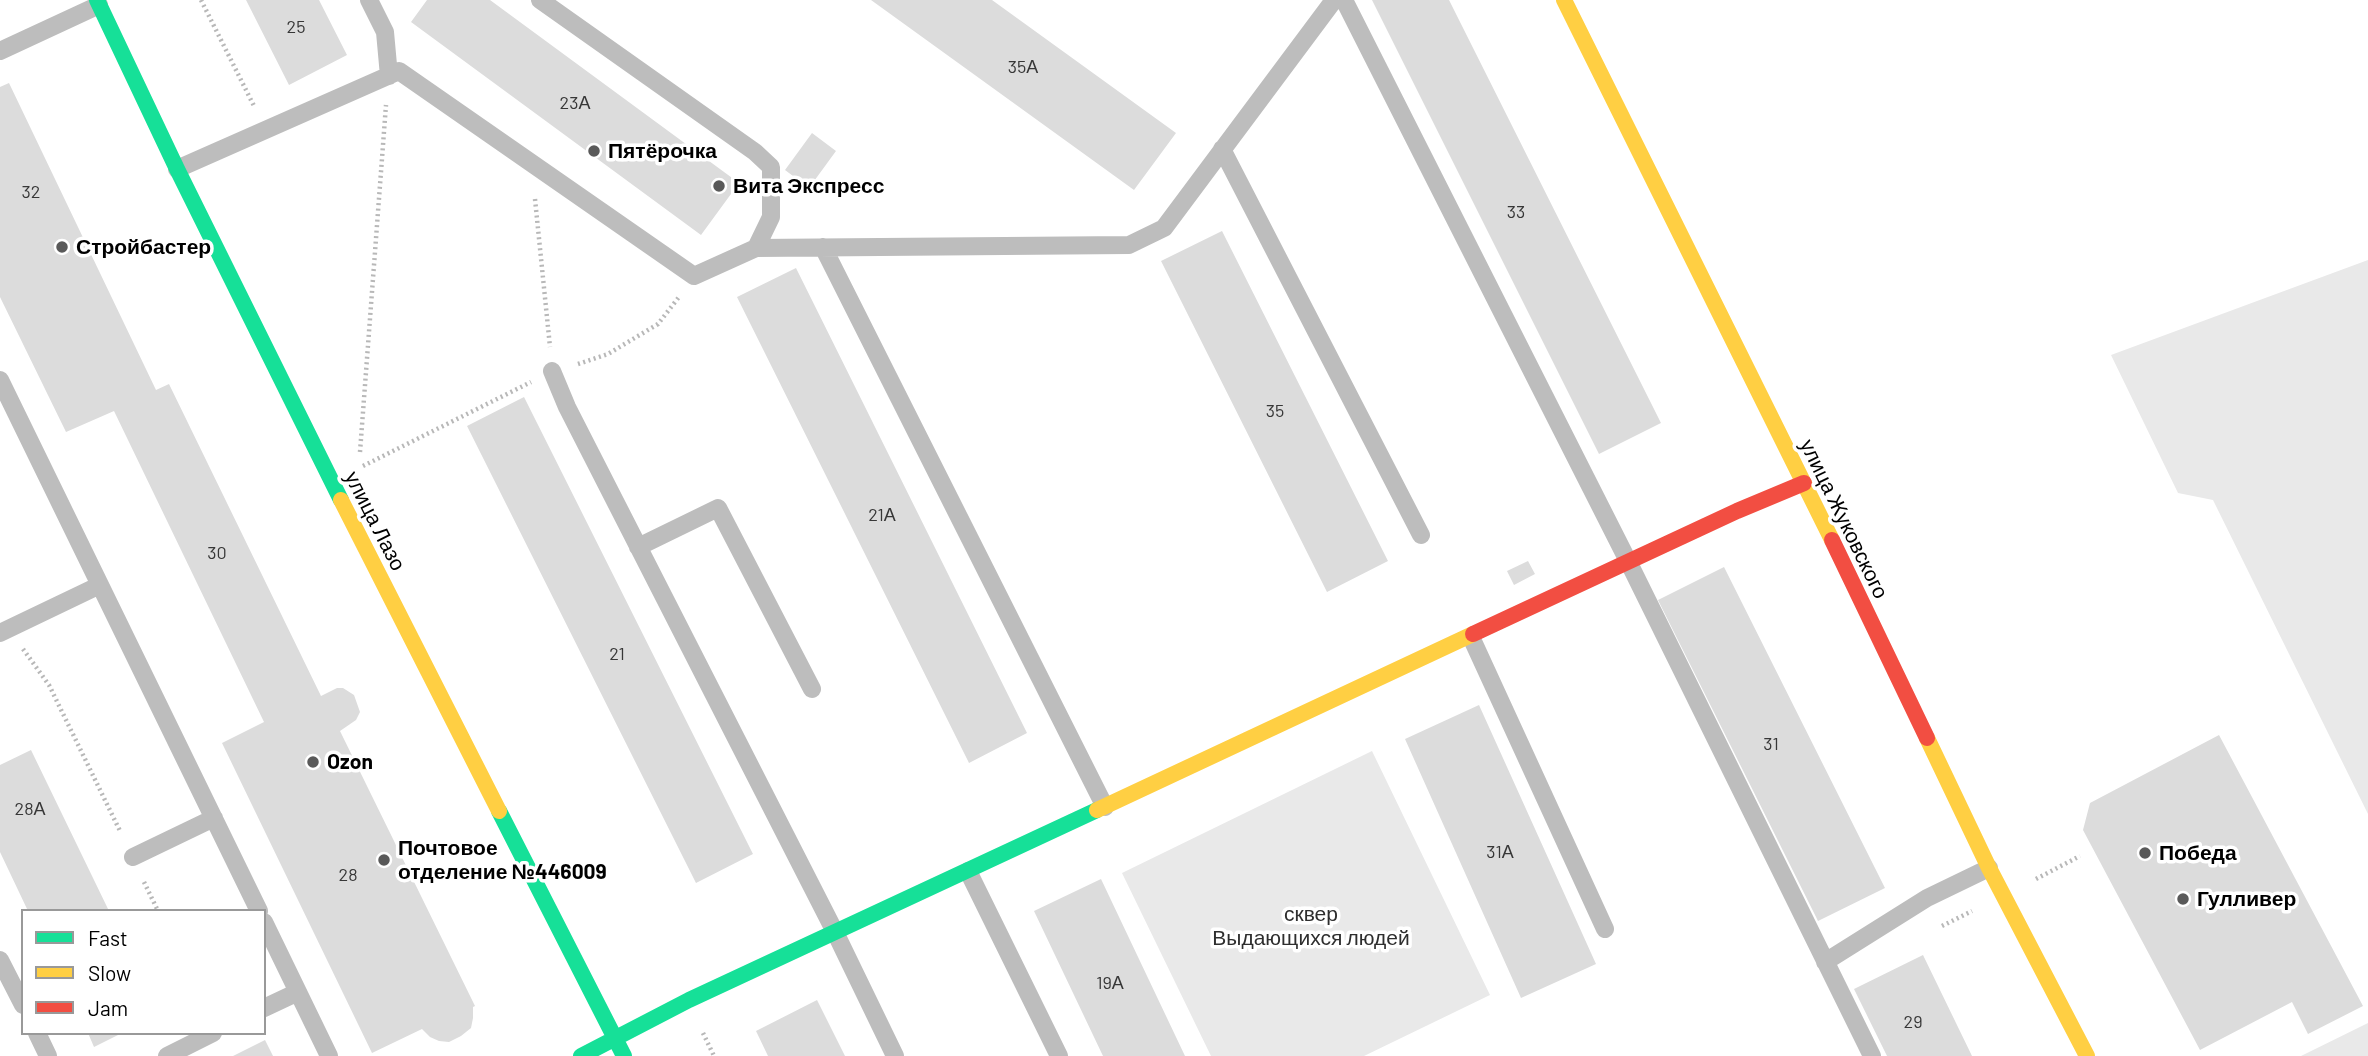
<!DOCTYPE html>
<html>
<head>
<meta charset="utf-8">
<style>
	body { margin:0 }
	#map { position:relative; width:2368px; height:1056px; overflow:hidden; background:#fff; font-family:Barlow,sans-serif }
	canvas { display:block }
	.legend { position:absolute; left:21px; top:909px; width:245px; height:126px; box-sizing:border-box; background:#fff; border:2px solid #999; margin:0; padding:9px 12px; list-style:none; font-size:21px; color:#000 }
	.legend li { display:flex; align-items:center; gap:14px; height:35px }
	.legend b { width:35px; border:2px solid #999 }
</style>
</head>
<body>
<div id="map">
<canvas width="2368" height="1056"></canvas>
<ul class="legend">
<li><b style="height:9px;background:#16e098"></b>Fast</li>
<li><b style="height:9px;background:#ffcf43"></b>Slow</li>
<li><b style="height:9px;background:#f24e42"></b>Jam</li>
</ul>
</div>
<script>
const g = document.querySelector('canvas').getContext('2d');
g.lineJoin = 'round';
function paint(path, color) { g.fillStyle = color; g.fill(path, 'evenodd'); }
function trace(path, color, width, dash) { g.strokeStyle = color; g.lineWidth = width; g.lineCap = dash ? 'butt' : 'round'; g.setLineDash(dash || []); g.stroke(path); }
function drawText(font, color, halo, rows, align = 'center') {
  g.font = font + ' Barlow,sans-serif'; g.lineWidth = 7; g.setLineDash([]); g.textBaseline = 'middle'; g.strokeStyle = halo; g.fillStyle = color; for (const [text, x, y, turn = 0] of rows) {
    g.save(); g.translate(x, y); g.rotate((+turn || 0) * Math.PI / 180); g.textAlign = isNaN(turn) ? turn : align; if (halo) g.strokeText(text, 0, 0); g.fillText(text, 0, 0); g.restore();
  }
}
const green = new Path2D(`
	M2368 260V814L2213 500 2178 493 2111 355Z
	M1372 751 1490 995 1364 1056H1211L1122 873Z
	M2368 1023V1056H2301Z`);
const building = new Path2D(`
	M246 0H319L347 55 289 85Z
	M427 0H490L739 183 701 235 411 22Z
	M871 0H992L1176 133 1134 190Z
	M1372 0H1449L1661 423 1599 454Z
	M9 83 156 390 169 384 321 696 337 688H343L354 695 360 712 356 720 340 731 475 1006 473 1007V1018L471 1028 461 1036 449 1042 439 1041 430 1037 422 1029 372 1053 222 743 264 722 114 411 66 432 0 297V87Z
	M812 133 836 151 809 188 785 170Z
	M1222 231 1388 561 1327 592 1161 261Z
	M796 268 1027 733 969 763 737 297Z
	M524 397 753 854 696 883 467 426Z
	M1528 561 1535 574 1514 585 1507 571Z
	M1724 567 1885 888 1818 921 1658 600Z
	M1479 705 1596 964 1521 998 1405 739Z
	M2219 735 2363 1006 2308 1034 2292 1002 2200 1050 2083 830 2090 803Z
	M31 750 109 911H28L0 852V765Z
	M1101 879 1185 1056H1103L1034 911Z
	M1923 955 1972 1056H1887L1854 989Z
	M817 1000 845 1056H768L756 1031Z
	M88 1033H122L94 1047Z
	M265 1040 273 1056H233Z`);
const path = new Path2D(`
	M201 0 254 106
	M535 199 550 347
	M578 364 608 354 658 324 679 297
	M360 452 386 105
	M363 466 531 382
	M23 649 49 685 121 833
	M2036 879 2080 856
	M144 882 158 911
	M1942 926 1972 911
	M703 1033 714 1056`);
const lane = new Path2D(`
	M369 0 385 32 389 76
	M540 0 755 152 771 167V217L756 248
	M1344 0 1629 563 1872 1056
	M0 51 99 5
	M1222 149 1421 535
	M177 169 399 71 694 276 756 248 1129 245 1164 228 1334 0
	M823 247 1105 807
	M552 371 567 407 835 932 895 1056
	M0 380 259 911
	M638 547 718 508 812 689
	M0 633 100 585
	M1471 637 1605 929
	M133 857 214 818
	M968 871 1059 1056
	M264 922 329 1056
	M0 960 23 1005
	M1825 962 1927 898 1989 868
	M264 1008 298 992
	M37 1033 48 1056
	M167 1056 213 1033`);
const fast = new Path2D(`
	M97 0 177 169 341 500
	M499 811 624 1056
	M581 1056 689 1000 1097 810`);
const slow = new Path2D(`
	M1564 0 1832 540
	M341 500 499 811
	M1927 738 1989 868 2087 1056
	M1097 810 1473 634`);
const jam = new Path2D(`
	M1832 540 1927 738
	M1473 634 1737 511 1804 483`);
const markers = [
	[594,151,7,"#595959"],
	[719,186,7,"#595959"],
	[62,247,7,"#595959"],
	[313,762,7,"#595959"],
	[2145,853,7,"#595959"],
	[384,860,7,"#595959"],
	[2183,899,7,"#595959"]
];
const numberNames = [
	["25",296,27],
	["35А",1023,67],
	["23А",575,103],
	["32",31,192],
	["33",1516,212],
	["35",1275,411],
	["21А",882,515],
	["30",217,553],
	["21",617,654],
	["31",1771,744],
	["28А",30,809],
	["31А",1500,852],
	["28",348,875],
	["19А",1110,983],
	["29",1913,1022]
];
const poiNames = [
	["Пятёрочка",608,151],
	["Вита Экспресс",733,186],
	["Стройбастер",76,247],
	["Ozon",327,762],
	["Почтовое",398,848],
	["отделение №446009",398,872],
	["Победа",2159,853],
	["Гулливер",2197,899]
];
const streetNames = [
	["улица Жуковского",1844,519,64],
	["улица Лазо",375,521,63]
];
const parkNames = [
	["сквер",1311,914],
	["Выдающихся людей",1311,938]
];
paint(green, '#e9e9e9');
paint(building, '#dcdcdc');
trace(path, '#b8b8b8', 4.5, [2, 3.5]);
trace(lane, '#bdbdbd', 18);
trace(fast, '#16e098', 16);
trace(slow, '#ffcf43', 16);
trace(jam, '#f24e42', 16);
for (const [x, y, r, color] of markers) { const dot = new Path2D(); dot.arc(x, y, r, 0, 2 * Math.PI); g.fillStyle = color; g.fill(dot); trace(dot, '#fff', 2.5); }
drawText('18px', '#373737', null, numberNames);
drawText('bold 21px', '#000', '#fff', poiNames, 'left');
drawText('21px', '#000', '#fff', streetNames);
drawText('21px', '#2e2e2e', '#fff', parkNames);
</script>
</body>
</html>
